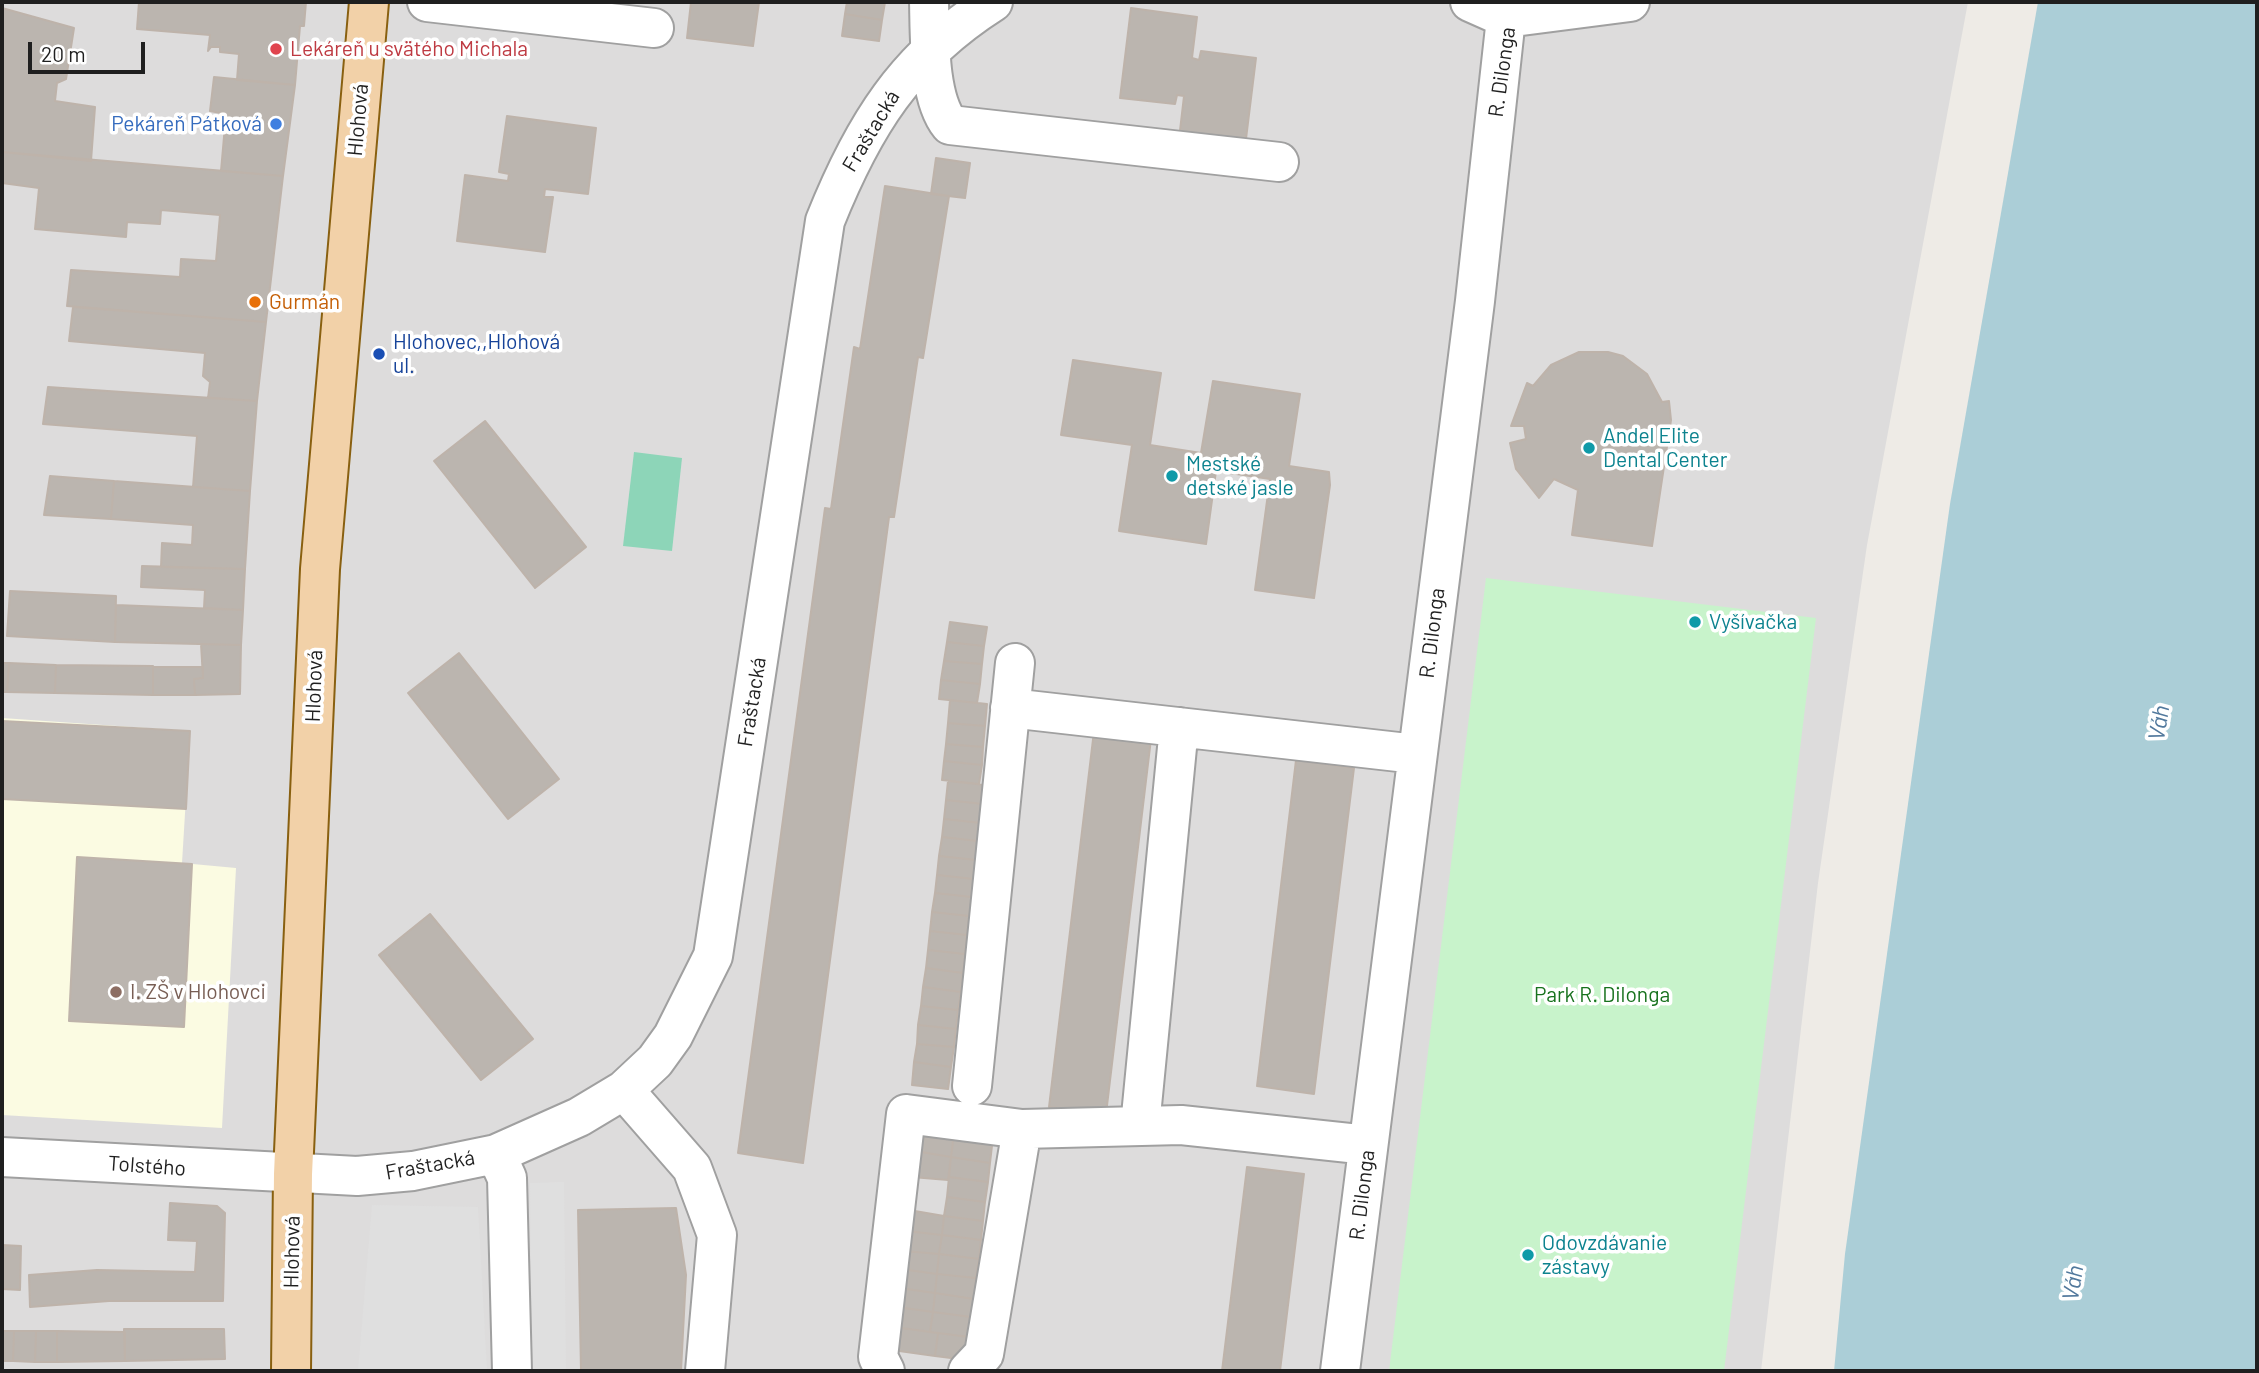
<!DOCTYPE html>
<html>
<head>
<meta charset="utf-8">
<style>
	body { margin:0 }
	#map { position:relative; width:2259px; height:1373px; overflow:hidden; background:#eeebe6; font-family:Barlow,sans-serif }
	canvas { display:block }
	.frame { position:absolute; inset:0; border:4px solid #1f1f1f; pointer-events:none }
	.scale { position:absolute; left:28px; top:42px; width:117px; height:32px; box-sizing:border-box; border:4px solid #1f1f1f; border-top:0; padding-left:9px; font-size:21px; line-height:24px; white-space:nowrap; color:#1f1f1f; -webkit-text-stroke:5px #fff; paint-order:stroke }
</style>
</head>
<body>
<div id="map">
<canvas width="2259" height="1373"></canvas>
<div class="frame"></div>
<div class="scale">20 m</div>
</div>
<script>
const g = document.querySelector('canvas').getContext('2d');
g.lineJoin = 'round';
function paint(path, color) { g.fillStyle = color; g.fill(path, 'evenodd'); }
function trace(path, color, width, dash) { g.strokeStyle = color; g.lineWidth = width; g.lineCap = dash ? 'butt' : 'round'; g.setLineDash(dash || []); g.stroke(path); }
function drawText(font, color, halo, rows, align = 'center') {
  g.font = font + ' Barlow,sans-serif'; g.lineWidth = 7; g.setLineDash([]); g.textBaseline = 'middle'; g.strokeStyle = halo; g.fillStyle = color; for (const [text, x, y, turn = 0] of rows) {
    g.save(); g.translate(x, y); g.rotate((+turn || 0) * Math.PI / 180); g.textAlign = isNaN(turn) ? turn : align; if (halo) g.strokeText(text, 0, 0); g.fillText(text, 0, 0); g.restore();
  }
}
const residential = new Path2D(`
	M2 2H1968L1867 545 1818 883 1761 1371H2Z`);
const education = new Path2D(`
	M2 718 190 731 182 863 236 868 222 1128 2 1115Z`);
const park = new Path2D(`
	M1486 578 1816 618 1724 1371H1389Z`);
const pitch = new Path2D(`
	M634 452 682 458 672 551 623 546Z`);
const parking = new Path2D(`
	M564 1182 566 1371H532L530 1183Z
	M372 1205 478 1207 487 1371H358Z`);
const water = new Path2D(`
	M2038 2H2257V1371H1834L1845 1254 1950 504Z`);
const building = new Path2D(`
	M139 2H306L304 26H300L295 85 237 80 239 54 220 52V47H211L208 51 210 35 137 29Z
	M691 2H759L753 46 687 38Z
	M847 2H885L882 20 845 14Z
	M2 8 74 28 66 79 57 83 55 101 95 107 91 161 2 152Z
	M1131 8 1197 17 1192 58 1199 60 1201 51 1256 58 1245 147 1179 139 1184 96 1177 95 1175 104 1120 98Z
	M845 14 882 20 879 41 842 36Z
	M214 77 295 85 283 176 221 171 226 114 210 111Z
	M507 116 596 128 588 194 545 189 544 197H553L545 252 457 241 465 175 508 181 509 174 499 172Z
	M2 152 283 176 266 322 67 306 71 270 180 277 181 259 216 261 220 215 161 210 160 224 127 222 126 237 35 229 39 188 2 183Z
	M936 158 970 163 965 198 931 194Z
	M885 186 949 196 923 358 918 357 894 517H889L803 1163 738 1153 825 508 831 509 854 347 860 349Z
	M73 307 266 322 257 401 208 398 210 382 203 376 205 353 69 341Z
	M1579 352H1608L1623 356 1647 374 1662 402 1669 401 1671 420 1652 546 1572 535 1578 490 1554 479 1539 498 1516 469 1510 443 1526 439 1524 426H1511L1527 383 1533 386 1551 365Z
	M1073 360 1161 373 1150 445 1201 453 1213 381 1300 394 1289 466 1329 472 1330 485 1314 598 1255 590 1270 479 1216 471 1206 544 1119 531 1132 445 1061 435Z
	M48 387 257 401 250 491 193 487 197 436 43 424Z
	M485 421 586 547 535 588 434 461Z
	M50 476 114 481 111 519 44 515Z
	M114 481 250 491 245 569 161 567 162 543 192 545 193 525 111 519Z
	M142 566 245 569 243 610 204 608 205 590 141 587Z
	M10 591 116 596 115 642 7 636Z
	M116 605 243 610 241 645 115 642Z
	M950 622 987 627 984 646 947 642Z
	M947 642 984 646 982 664 944 661Z
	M201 644 241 645 240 694 195 695 194 679 203 678Z
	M459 653 559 779 508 819 408 693Z
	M944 661 982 664 980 684 941 680Z
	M2 663H9L7 692H2Z
	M9 663 56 665 55 693 7 692Z
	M56 665 153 666V695L55 693Z
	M153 667H203V678L194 679 195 695H153Z
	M941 680 980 684 977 703 939 699Z
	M950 700 987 704 985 726 948 723Z
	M2 721 190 731 186 809 2 799Z
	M948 723 985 726 983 747 946 744Z
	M1094 731 1151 739 1106 1114 1049 1107Z
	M946 744 983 747 982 765 944 761Z
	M1296 760 1354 768 1314 1094 1257 1086Z
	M944 761 982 765 979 784 942 780Z
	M948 781 986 785 983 804 946 800Z
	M946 800 983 804 981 823 944 819Z
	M944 819 981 823 978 841 942 837Z
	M942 837 978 841 976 860 939 856Z
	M939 856 976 860 974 879 937 875Z
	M77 857 192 864 184 1027 69 1021Z
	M937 875 974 879 972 897 935 893Z
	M935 893 972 897 969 916 932 912Z
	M932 912 969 916 967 935 930 931Z
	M430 914 533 1039 481 1080 379 955Z
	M930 931 967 935 965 954 928 950Z
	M928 950 965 954 963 973 926 968Z
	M926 968 963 973 961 992 923 987Z
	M923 987 961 992 958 1010 921 1006Z
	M921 1006 958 1010 956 1029 918 1025Z
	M918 1025 956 1029 954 1047 917 1044Z
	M917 1044 954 1047 951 1067 914 1062Z
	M914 1062 951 1067 948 1089 912 1085Z
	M918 1128 954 1133 951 1157 915 1151Z
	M954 1133 993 1137 990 1163 951 1157Z
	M915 1151 951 1157 948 1180 912 1177Z
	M951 1157 990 1163 988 1182 949 1177Z
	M1247 1167 1304 1174 1280 1371H1222Z
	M949 1177 988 1182 985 1202 947 1197Z
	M947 1197 985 1202 983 1221 944 1216Z
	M170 1203 217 1206 225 1213 223 1301H109L30 1307 29 1275 97 1270 195 1272 197 1241 168 1240Z
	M676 1208 686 1275 681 1371H581L578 1210Z
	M909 1210 944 1216 942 1235 906 1231Z
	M944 1216 983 1221 981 1240 942 1235Z
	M906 1231 942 1235 939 1254 904 1251Z
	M942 1235 981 1240 979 1259 939 1254Z
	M2 1245 21 1246 20 1290 2 1289Z
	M904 1251 939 1254 937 1274 901 1269Z
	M939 1254 979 1259 976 1278 937 1274Z
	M901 1269 937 1274 935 1293 899 1288Z
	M937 1274 976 1278 974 1299 935 1293Z
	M899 1288 935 1293 933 1312 897 1307Z
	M935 1293 974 1299 971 1317 933 1312Z
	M897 1307 933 1312 930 1332 894 1327Z
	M933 1312 971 1317 969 1337 930 1332Z
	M894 1327 938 1333 935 1356 892 1350Z
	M124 1329H224L225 1359 125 1361Z
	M2 1331H14L13 1361H2Z
	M14 1331H36L35 1362 13 1361Z
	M36 1331H57V1362H35Z
	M57 1331 125 1332V1361L57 1362Z
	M938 1333 969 1337 967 1360 935 1356Z`);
const minor = new Path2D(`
	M427 2 654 28
	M929 2C930 37 928 98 950 125L1279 162
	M1470 2 1506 18
	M1010 708 1416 754
	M972 1086 1015 663
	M624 1090 692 1168 717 1235 705 1371
	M1140 1126 1179 727
	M496 1154 507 1178 512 1371
	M2 1157 357 1176 413 1171 496 1154 579 1117 624 1090 655 1061 673 1036 713 956 825 221C863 126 905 58 993 2
	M885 1371 878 1357 906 1114 1022 1129
	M968 1371 984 1354 1022 1129 1181 1125 1368 1145
	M1340 1371 1475 301 1506 18 1630 2`);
const major = new Path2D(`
	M291 1371 293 1174 320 569 369 2`);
const markers = [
	[276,49,7,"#e0444e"],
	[276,124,7,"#3f7fe0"],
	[255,302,7,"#e8710a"],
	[379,354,7,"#1a4fb4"],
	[1589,448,7,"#0f9aa8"],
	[1172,476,7,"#0f9aa8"],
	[1695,622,7,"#0f9aa8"],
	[116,992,7,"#8d6e63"],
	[1528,1255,7,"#0f9aa8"]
];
const healthNames = [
	["Lekáreň u svätého Michala",290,49]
];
const streetNames = [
	["R. Dilonga",1502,72,-82],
	["Hlohová",358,120,-85],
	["Fraštacká",871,131,-59],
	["R. Dilonga",1432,633,-83],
	["Hlohová",314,686,-88],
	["Fraštacká",752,702,-81],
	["Fraštacká",430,1165,-10],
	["Tolstého",147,1166,4],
	["R. Dilonga",1362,1195,-83],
	["Hlohová",292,1252,-89]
];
const shopNames = [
	["Pekáreň Pátková",262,124]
];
const foodNames = [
	["Gurmán",269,302]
];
const transitNames = [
	["Hlohovec,,Hlohová",393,342],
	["ul.",393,366]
];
const cultureNames = [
	["Andel Elite",1603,436],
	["Dental Center",1603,460],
	["Mestské",1186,464],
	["detské jasle",1186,488],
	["Vyšívačka",1709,622],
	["Odovzdávanie",1542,1243],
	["zástavy",1542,1267]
];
const educationNames = [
	["I. ZŠ v Hlohovci",130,992]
];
const parkNames = [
	["Park R. Dilonga",1602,995]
];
const waterNames = [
	["Váh",2159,723,-81],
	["Váh",2073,1283,-81]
];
paint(residential, '#dddcdc');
paint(education, '#fbfbe2');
paint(park, '#c8f3cb');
paint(pitch, '#8dd5b8');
paint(parking, '#dfdfdf');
paint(water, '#abced7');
paint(building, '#bbb5af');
trace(building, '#beb3aa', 2);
trace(minor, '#a0a0a0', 42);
trace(major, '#896010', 42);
trace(minor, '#fff', 38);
trace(major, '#f2d1a8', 38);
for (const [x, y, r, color] of markers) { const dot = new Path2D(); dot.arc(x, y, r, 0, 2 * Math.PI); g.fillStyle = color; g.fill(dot); trace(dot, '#fff', 2.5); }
drawText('21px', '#be3a42', '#fff', healthNames, 'left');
drawText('21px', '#1f1f1f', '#fff', streetNames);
drawText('21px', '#366cbe', '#fff', shopNames, 'right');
drawText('21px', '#c56008', '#fff', foodNames, 'left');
drawText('21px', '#164399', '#fff', transitNames, 'left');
drawText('21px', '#0d838f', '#fff', cultureNames, 'left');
drawText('21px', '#785e54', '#fff', educationNames, 'left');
drawText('21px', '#18721e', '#fff', parkNames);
drawText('italic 23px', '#52799d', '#fff', waterNames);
</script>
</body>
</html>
